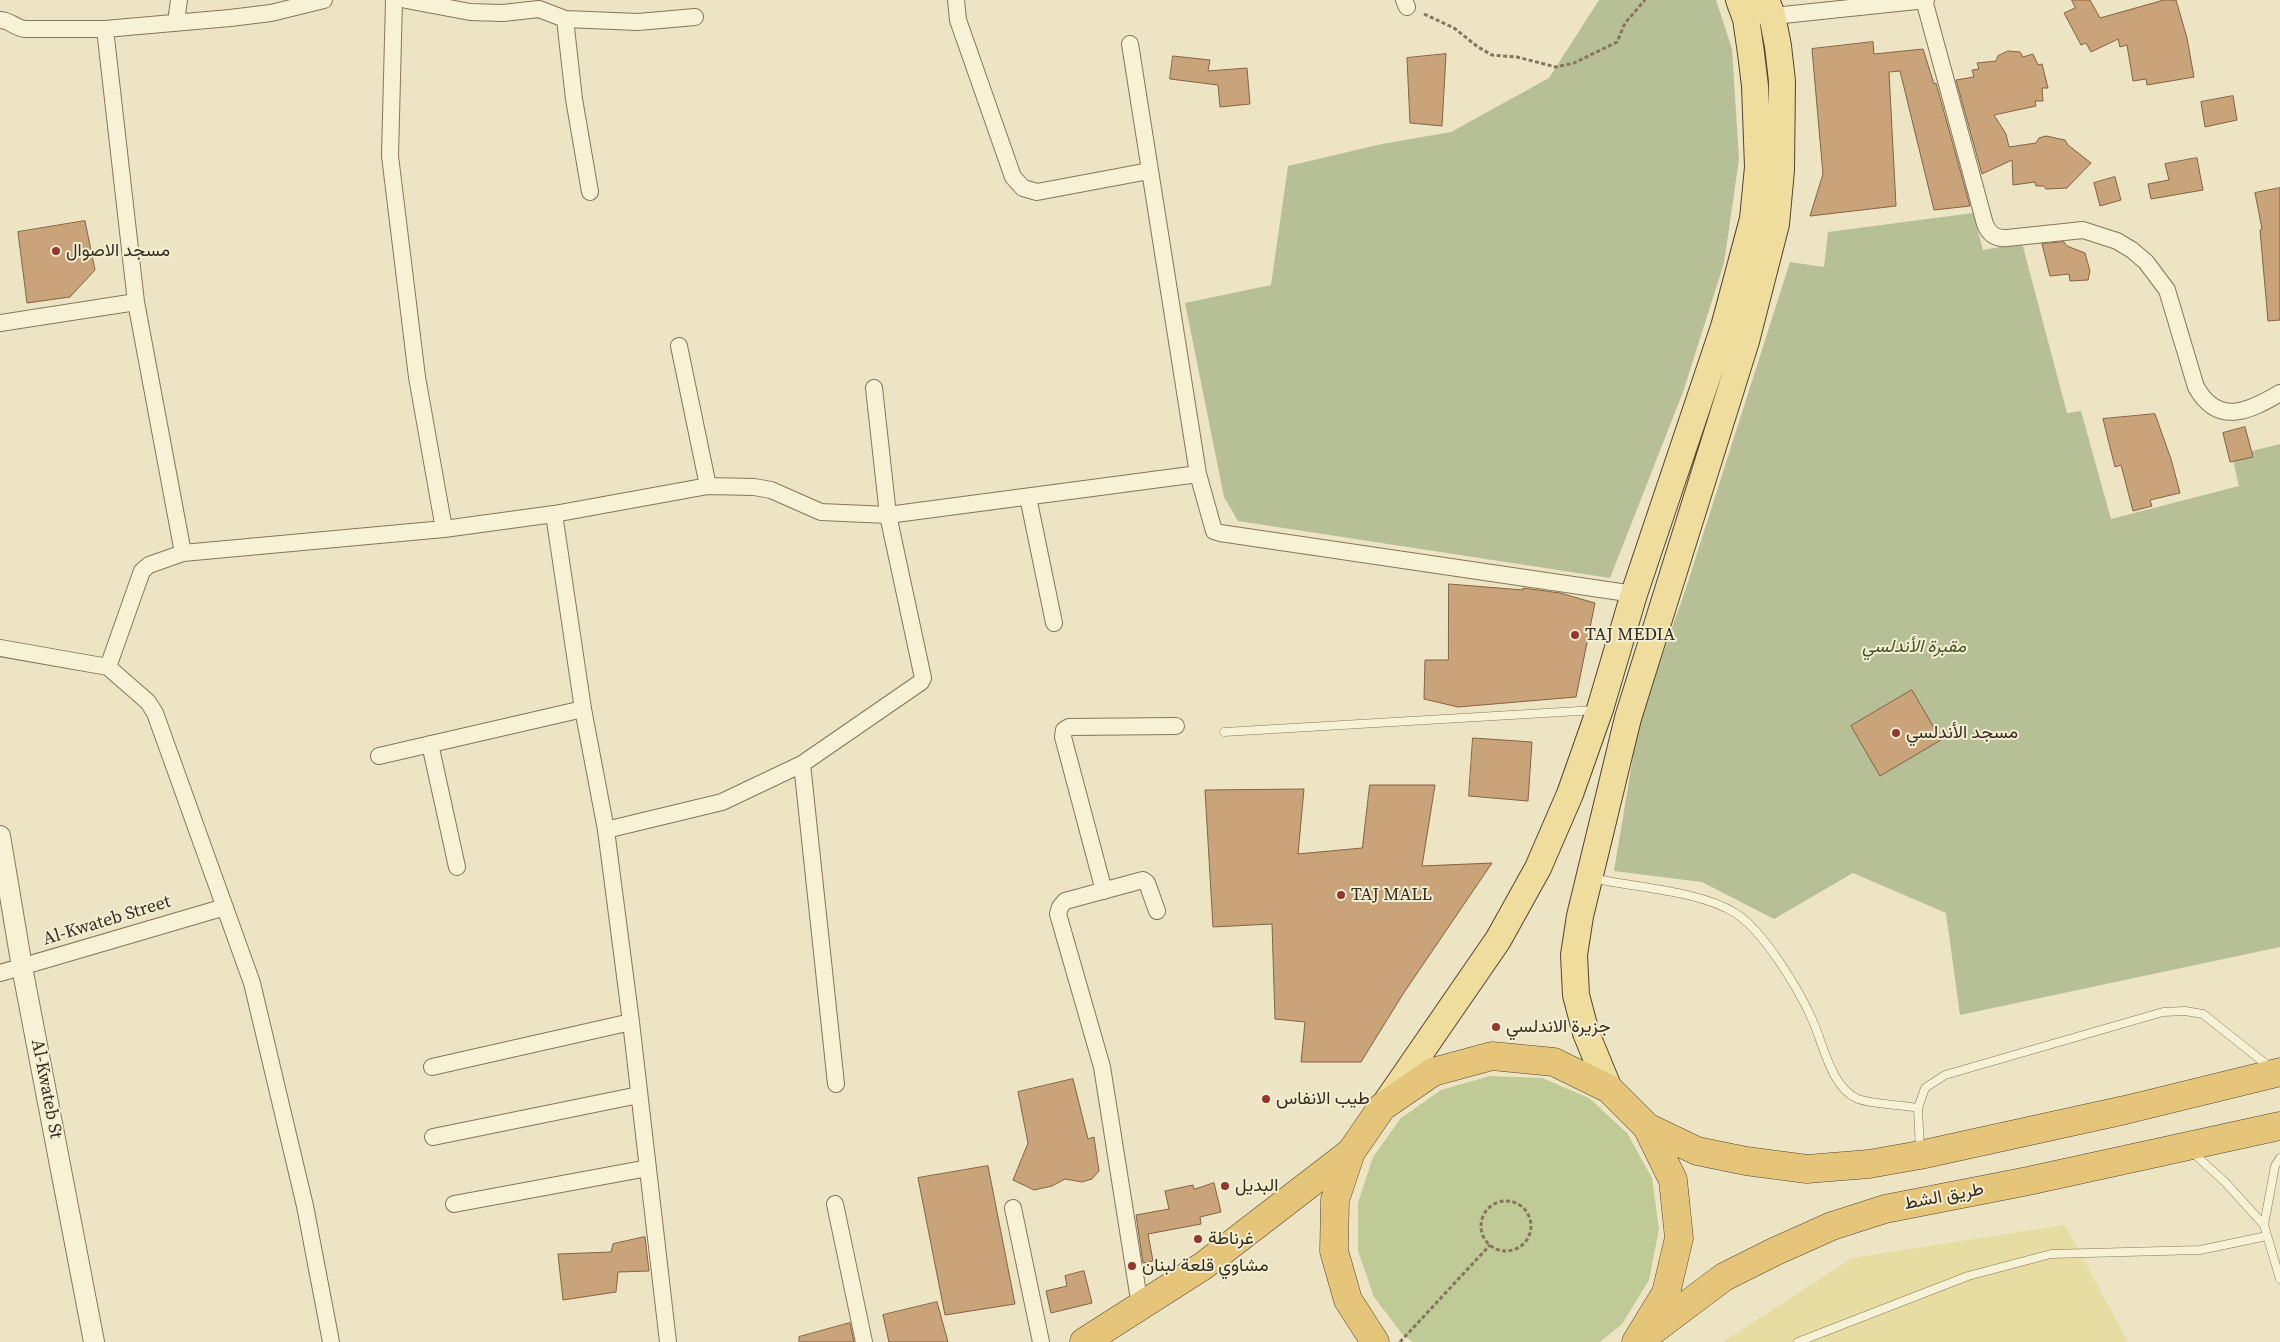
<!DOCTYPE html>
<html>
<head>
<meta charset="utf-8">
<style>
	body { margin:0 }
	canvas { display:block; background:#ece4c3 }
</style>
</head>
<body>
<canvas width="2280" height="1342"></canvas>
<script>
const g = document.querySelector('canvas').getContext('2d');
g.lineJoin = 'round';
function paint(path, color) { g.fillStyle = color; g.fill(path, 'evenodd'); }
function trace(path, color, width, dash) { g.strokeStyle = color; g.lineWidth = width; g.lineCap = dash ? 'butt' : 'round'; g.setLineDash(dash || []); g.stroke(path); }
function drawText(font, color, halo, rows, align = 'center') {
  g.font = font + ' "Source Serif 4",Vazirmatn,serif'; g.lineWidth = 4; g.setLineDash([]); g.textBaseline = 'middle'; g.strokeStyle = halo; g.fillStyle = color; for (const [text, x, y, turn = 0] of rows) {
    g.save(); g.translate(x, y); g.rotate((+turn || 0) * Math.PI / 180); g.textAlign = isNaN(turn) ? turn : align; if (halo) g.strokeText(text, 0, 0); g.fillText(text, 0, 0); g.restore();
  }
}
const green = new Path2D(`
	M1490 1076 1542 1078 1589 1098 1627 1133 1652 1178 1659 1229 1649 1280 1622 1324 1600 1342H1413L1403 1335 1374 1297 1358 1251V1203L1373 1157 1401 1118 1441 1090Z`);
const sand = new Path2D(`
	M2065 1225 2128 1342H1723L1852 1258Z`);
const cemetery = new Path2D(`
	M1599 0H1716L1732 49 1739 159 1724 263 1683 392 1610 578 1238 521 1224 497 1185 303 1271 285 1288 166 1382 144 1451 132 1549 78Z
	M1973 213 1983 250 2022 243 2067 413 2081 411 2111 519 2239 486 2232 456 2280 444V947L1960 1015 1946 913 1853 873 1774 919 1702 882 1614 871 1639 721 1685 591 1790 262 1824 267 1828 232Z`);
const building = new Path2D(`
	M2072 0H2090L2100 18 2164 0H2176L2187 38 2194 77 2147 85 2146 79 2133 81 2127 45 2120 47 2118 39 2091 52 2086 43 2081 45 2064 13 2075 8Z
	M1873 42 1874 54 1923 49 1934 84 1936 83 1970 206 1934 210 1900 71 1889 72 1896 206 1810 216 1823 174 1812 49Z
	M2008 51 2020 52 2023 57 2033 54 2038 65 2042 64 2048 88H2042L2043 101H2035L2036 106 1994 115 2006 134 2009 147 2036 143 2039 138 2046 136 2065 140 2068 145 2091 163 2067 188 2046 189 2044 186H2036L2035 182 2013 185 2012 160 1982 174 1956 80 1974 77 1972 70 1979 69 1977 63 1996 61 1998 56Z
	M1446 54 1442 126 1410 123 1407 58Z
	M1173 56 1210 60 1208 71 1247 68 1250 104 1220 107 1218 85 1170 79Z
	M2233 96 2237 120 2205 127 2201 102Z
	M2197 158 2203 190 2151 199 2148 184 2169 180 2165 164Z
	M2115 177 2121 200 2100 206 2094 183Z
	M2280 188V320L2268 321 2260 230 2262 229 2255 193Z
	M85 221 95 270 70 297 27 303 18 232Z
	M2064 242 2067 246 2085 253 2090 271 2088 280 2070 281 2069 274 2050 276 2042 244Z
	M2155 414 2171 459 2180 493 2150 500 2152 506 2133 511 2121 465 2115 467 2103 419Z
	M2245 427 2253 457 2230 462 2223 433Z
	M1449 584 1523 590V588L1560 593 1595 603 1576 697 1458 707 1424 699 1425 660H1448Z
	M1912 690 1941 740 1880 776 1851 726Z
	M1473 738 1532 742 1528 801 1469 796Z
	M1370 785H1435L1422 866 1492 863 1403 994 1361 1062H1301L1305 1022 1275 1019 1272 924 1213 927 1205 790 1304 789 1298 854 1362 848Z
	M1073 1079 1088 1139 1094 1137 1099 1171 1092 1179 1082 1182 1065 1179 1052 1186 1034 1190 1013 1180 1028 1143 1018 1092Z
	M988 1166 1015 1304 945 1315 918 1178Z
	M1214 1183 1221 1212 1200 1217 1201 1224 1148 1234 1153 1261 1143 1263 1136 1215 1169 1209 1165 1191 1193 1185 1194 1189Z
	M645 1237 649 1271 618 1272 616 1292 563 1300 558 1254 611 1252 613 1244Z
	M1084 1271 1092 1303 1051 1313 1046 1291 1067 1286 1065 1276Z
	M937 1302 948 1342H889L883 1315Z
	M850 1323 854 1342H799V1337Z`);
const path = new Path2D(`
	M1424 14 1454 28 1478 47 1492 55 1517 57 1556 67 1574 63 1617 42 1625 23 1645 0
	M1481 1226a25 25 0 1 1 50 0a25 25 0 1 1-50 0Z
	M1400 1342 1490 1245`);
const service = new Path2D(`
	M1224 732 1596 710
	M1592 878C1635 888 1698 890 1735 913 1763 930 1798 988 1812 1019 1823 1043 1831 1088 1858 1099 1872 1104 1902 1105 1918 1108
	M1920 1150 1918 1108 1925 1088 1945 1075 2163 1012 2185 1011 2203 1014 2271 1068
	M2191 1151 2225 1182 2264 1225 2280 1279
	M2264 1225 2275 1166 2280 1158
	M1798 1342 1968 1276 2051 1254 2200 1250 2267 1236`);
const minor = new Path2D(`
	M394 0 390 156 417 377 444 529
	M406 0 470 12 503 13 539 9 565 19 574 99 590 192
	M956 0 958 20 1013 177 1023 188 1037 192 1149 171
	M1404 0 1407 7
	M1924 0 1985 224C1989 234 1996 239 2007 238L2083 230 2117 241 2132 250 2146 262 2167 290 2196 387C2218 426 2248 412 2280 393
	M1764 17 1926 0
	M565 19 638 22 695 17
	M0 20C10 20 15 28 25 29H105L230 18 271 13 324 0
	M176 22 179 0
	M105 29 136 302 183 553 149 565 142 571 108 667 148 702 155 713 252 983 305 1206 331 1342
	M1130 44 1198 474 1214 531 1220 533 1634 594
	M0 323 136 302
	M679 346 708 486
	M1028 497 1054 623
	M554 514 583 709 606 830 631 1022 668 1342
	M183 553 444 529 554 514 708 486 754 487 771 490 821 512 888 515 1198 474
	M0 648 108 667
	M430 744 457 867
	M379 756 583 709
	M802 764 836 1084
	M606 830 722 802 802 764 921 682 923 678 888 515 874 388
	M1104 891 1063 737 1064 730 1069 727 1176 726
	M0 973 225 907
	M432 1067 631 1022
	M433 1137 639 1095
	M454 1204 648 1168
	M835 1204 864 1342
	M1013 1208 1041 1342
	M1140 1306 1102 1067 1058 914 1060 907 1065 901 1143 880 1147 883 1157 911`);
const tertiary = new Path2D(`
	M0 836 22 967 94 1342`);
const primary = new Path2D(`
	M1609 1089 1586 1033 1576 995 1574 955 1580 916 1628 718 1746 341 1776 224 1781 170 1782 81 1778 46 1772 15 1766 0
	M1385 1104 1498 940 1538 868 1570 794 1600 709 1634 594 1724 327 1753 219 1758 167 1755 86 1751 53 1746 19 1739 0`);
const trunk = new Path2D(`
	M1647 1127 1697 1151 1746 1161 1807 1169 1869 1164 1920 1155 2125 1110 2280 1072
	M1648 1334 1724 1277 1776 1251 1832 1226 1885 1209 2028 1181 2280 1126
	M1084 1342 1203 1266 1351 1152
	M1375 1342 1348 1300 1334 1251 1335 1200 1351 1152 1382 1107 1433 1072 1492 1056 1554 1062 1609 1089 1647 1127 1673 1180 1679 1238 1666 1293 1636 1342`);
const markers = [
	[56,251,5,"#93362d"],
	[1575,635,5,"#93362d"],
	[1896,733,5,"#93362d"],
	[1341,895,5,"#93362d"],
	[1496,1027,5,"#93362d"],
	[1266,1099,5,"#93362d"],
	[1225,1186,5,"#93362d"],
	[1198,1239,5,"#93362d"],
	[1132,1266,5,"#93362d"]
];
const poiNames = [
	["مسجد الاصوال",66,251],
	["TAJ MEDIA",1585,635],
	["مسجد الأندلسي",1906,733],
	["TAJ MALL",1351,895],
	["جزيرة الاندلسي",1506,1027],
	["طيب الانفاس",1276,1099],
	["البديل",1235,1186],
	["غرناطة",1208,1239],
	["مشاوي قلعة لبنان",1142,1266]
];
const parkNames = [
	["مقبرة الأندلسي",1914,647]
];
const streetNames = [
	["Al-Kwateb Street",107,921,-17],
	["Al-Kwateb St",46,1089,79],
	["طريق الشط",1944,1197,-11]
];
paint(green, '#bfca97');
paint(sand, '#e7dca1');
paint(cemetery, '#b6bf96');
paint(building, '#c9a37a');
trace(building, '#846341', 1);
trace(service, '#86765b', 9);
trace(minor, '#86765b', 18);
trace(tertiary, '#86765b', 22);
trace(primary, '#54442f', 28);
trace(trunk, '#54442f', 29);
trace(path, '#86765b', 3, [4, 2.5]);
trace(service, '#f7f1d6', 8);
trace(minor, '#f7f1d6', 16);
trace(tertiary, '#f7f1d6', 20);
trace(primary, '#eedd9c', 26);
trace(trunk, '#e4c57a', 28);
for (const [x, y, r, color] of markers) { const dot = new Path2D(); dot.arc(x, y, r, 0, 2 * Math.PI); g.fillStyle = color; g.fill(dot); trace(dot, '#f4eed2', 2); }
drawText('18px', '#362c1e', '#f4eed2', poiNames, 'left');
drawText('italic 18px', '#425225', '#f4eed2', parkNames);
drawText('18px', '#362c1e', '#f4eed2', streetNames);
</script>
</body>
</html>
